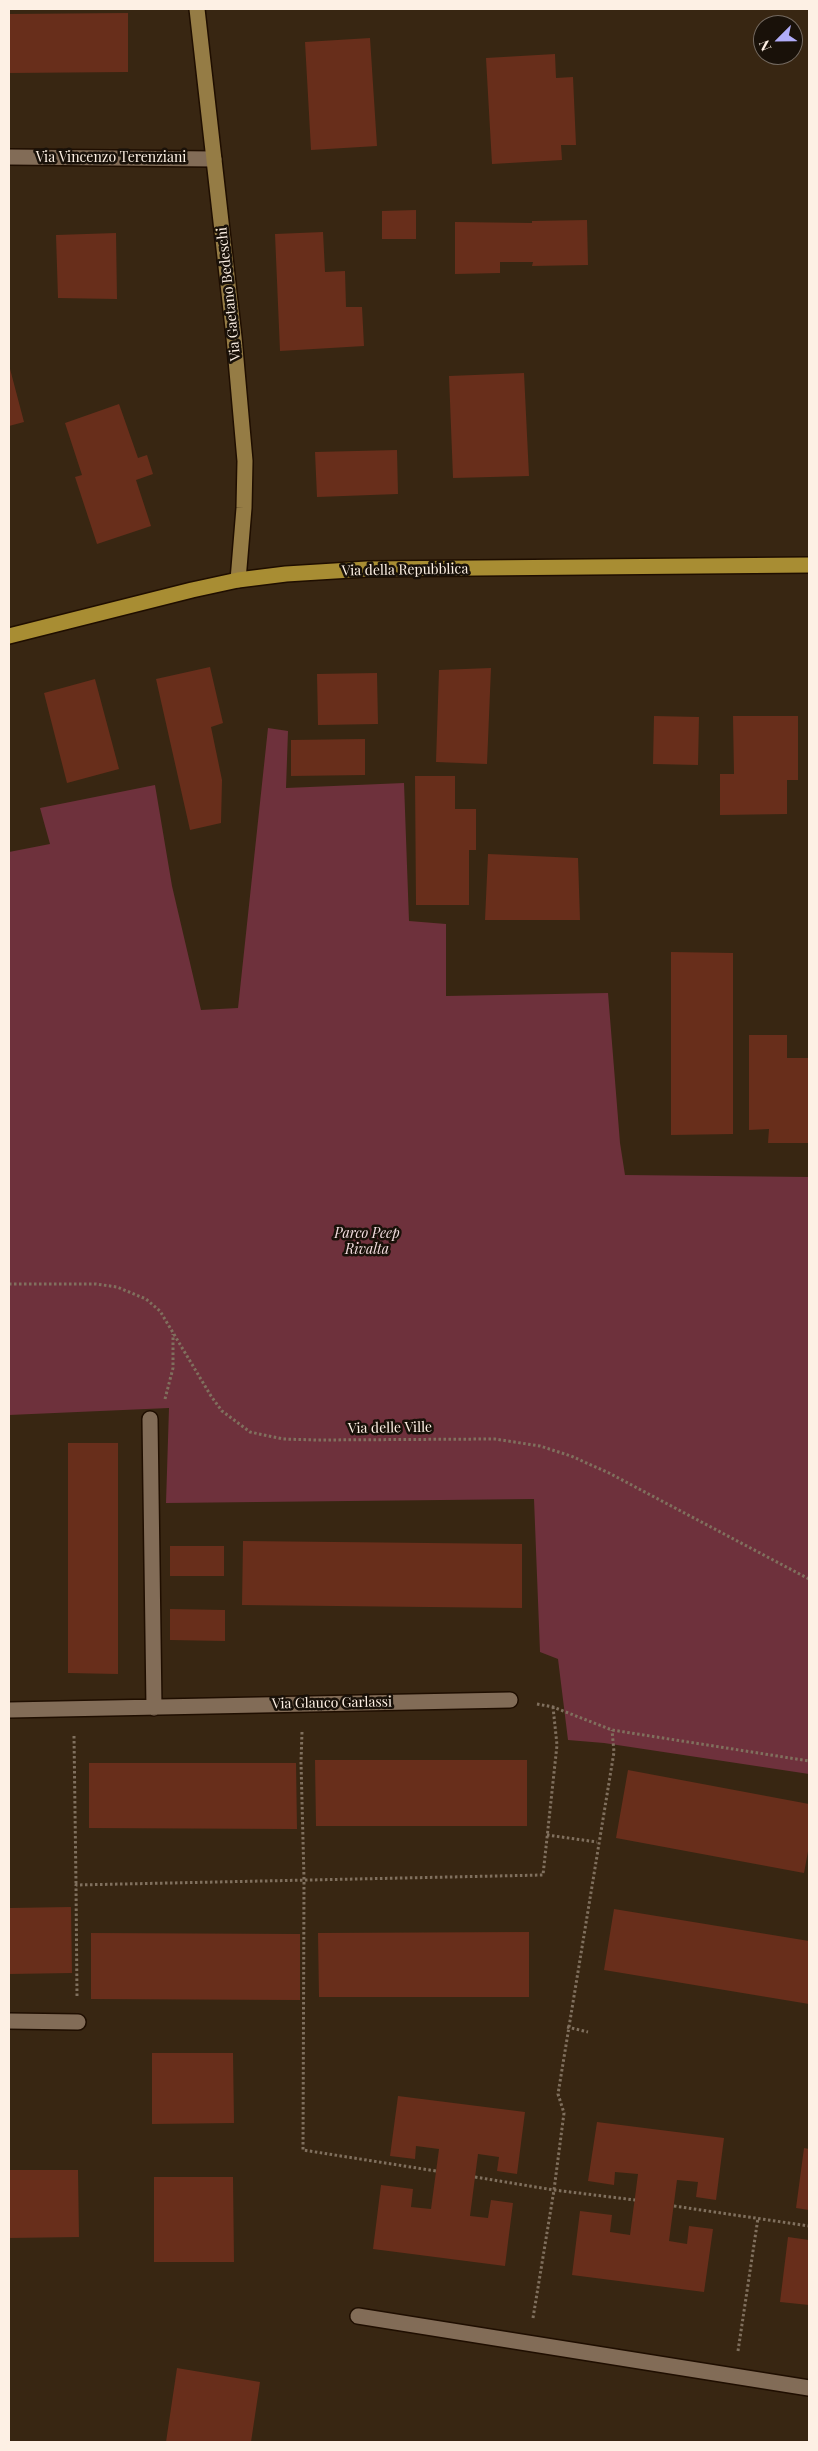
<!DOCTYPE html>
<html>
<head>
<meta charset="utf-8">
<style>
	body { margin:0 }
	#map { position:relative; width:818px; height:2451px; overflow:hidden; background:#382612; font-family:"Playfair Display",serif }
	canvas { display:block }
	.frame { position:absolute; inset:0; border:10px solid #fdf0e4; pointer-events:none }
	.north { position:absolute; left:753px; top:15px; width:50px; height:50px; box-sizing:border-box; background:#191109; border:1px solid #746a61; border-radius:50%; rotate:247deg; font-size:14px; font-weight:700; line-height:20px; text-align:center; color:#fdf0e4 }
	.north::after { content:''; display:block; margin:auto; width:18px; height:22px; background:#b1adfa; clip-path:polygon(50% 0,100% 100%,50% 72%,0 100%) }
</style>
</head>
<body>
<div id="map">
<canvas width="818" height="2451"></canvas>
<div class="frame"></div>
<div class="north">N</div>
</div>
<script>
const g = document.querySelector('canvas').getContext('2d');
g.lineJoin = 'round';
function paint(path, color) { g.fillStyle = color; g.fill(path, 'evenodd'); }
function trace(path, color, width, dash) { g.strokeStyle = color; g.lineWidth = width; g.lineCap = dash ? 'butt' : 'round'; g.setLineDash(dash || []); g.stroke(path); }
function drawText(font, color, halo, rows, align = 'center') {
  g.font = font + ' "Playfair Display",serif'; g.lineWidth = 5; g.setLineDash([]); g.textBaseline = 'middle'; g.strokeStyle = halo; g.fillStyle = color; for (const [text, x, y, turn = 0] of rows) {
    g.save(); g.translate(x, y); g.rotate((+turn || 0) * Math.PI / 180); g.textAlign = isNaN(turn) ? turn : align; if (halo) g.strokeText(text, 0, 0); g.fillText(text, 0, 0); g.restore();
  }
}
const green = new Path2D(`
	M268 728 288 731 286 788 404 783 409 921 446 924V996L608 993 620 1143 625 1175 809 1177V1774L604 1743 568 1740 558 1659 540 1652 534 1499 166 1503 169 1408 9 1415V852L50 844 40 808 155 785 172 886 201 1010 238 1008Z`);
const building = new Path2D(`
	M128 13V72L9 73V14Z
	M370 38 377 146 311 150 305 42Z
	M555 54 556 78 573 77 576 145H561L562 160 492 164 486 58Z
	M416 210V239H382V211Z
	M587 220 588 265 532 266 533 262H500V273L455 274V222L532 223V221Z
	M323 232 325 272 345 271 346 307H362L364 346 280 351 275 234Z
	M116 233 117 299 58 298 56 235Z
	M9 365 24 422 9 426Z
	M524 373 529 476 453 478 449 376Z
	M119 404 138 458 147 455 153 474 136 480 151 526 97 544 75 477 82 475 65 423Z
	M397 450 398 494 317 497 315 452Z
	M210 667 223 723 211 727 222 780 221 823 190 830 156 679Z
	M491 668 487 764 436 762 439 670Z
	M377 673 378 724 318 725 317 674Z
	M95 679 119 769 67 783 44 693Z
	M654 716 699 717 698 765 653 764Z
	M733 716H798V780H787V814L720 815V774H734Z
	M365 739V775L291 776V740Z
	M415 776H455V809H476V850H469V905H416Z
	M488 854 578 858 580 920H485Z
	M671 952 733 953V1134L671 1135Z
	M749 1035H787V1058H809V1143H768L769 1129 749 1130Z
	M68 1443H118V1674L68 1673Z
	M243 1541 522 1544V1608L242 1605Z
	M170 1546H224V1576H170Z
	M170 1609 225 1610V1641L170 1640Z
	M315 1760H527V1826H316Z
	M89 1763H296L297 1829 89 1828Z
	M628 1770 809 1804V1846L804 1873 616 1838Z
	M71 1907 72 1973 9 1974V1908Z
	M614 1909 809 1941V2004L604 1970Z
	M529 1932V1997H319L318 1933Z
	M91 1933 300 1934V2000L91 1999Z
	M152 2053H233L234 2123 152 2124Z
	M398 2096 525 2112 517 2174 497 2171 499 2157 478 2154 470 2216 488 2218 491 2200 513 2203 505 2266 373 2249 381 2185 413 2189 411 2207 431 2209 439 2149 416 2146 415 2159 390 2156Z
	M597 2122 724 2138 716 2200 696 2197 698 2182 677 2180 669 2241 687 2244 689 2226 713 2229 704 2292 572 2275 580 2211 612 2215 610 2232 630 2235 638 2174 615 2172 614 2185 588 2181Z
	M804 2148 809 2149V2210L796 2208Z
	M9 2170H78L79 2237 9 2238Z
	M154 2177H233L234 2262H154Z
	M788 2237 809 2240V2305L780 2302Z
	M177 2368 260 2382 251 2442H166Z`);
const path = new Path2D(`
	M9 1284H96L117 1287 146 1299 160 1311 211 1396 222 1411 250 1432 283 1439 317 1440 495 1439 540 1446 571 1456 609 1473 809 1579
	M165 1399 173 1368V1334
	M537 1704 553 1707 612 1730 809 1761
	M302 1732 301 1762 304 1879 303 2150 436 2171
	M74 1736 76 1885
	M547 1835 597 1842
	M77 1996 76 1885 543 1875 557 1745 553 1707
	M567 2027 588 2032
	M475 2177 554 2190 635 2200
	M674 2206 809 2226
	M533 2318 554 2190 564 2113 558 2094 614 1752 612 1730
	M738 2351 758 2218`);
const lane = new Path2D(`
	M9 2021 78 2022
	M358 2316 809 2388`);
const street = new Path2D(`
	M9 157 214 159
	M150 1419 154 1708
	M9 1710 510 1700`);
const secondary = new Path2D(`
	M197 9 234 337 245 461 244 508 238 580`);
const primary = new Path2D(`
	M9 636 192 590 238 580 286 574 367 569 809 565`);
const streetNames = [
	["Via Vincenzo Terenziani",111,158],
	["Via Gaetano Bedeschi",229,294,-96],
	["Via della Repubblica",405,570,-1],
	["Via delle Ville",390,1428,-1],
	["Via Glauco Garlassi",332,1703,-1]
];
const parkNames = [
	["Parco Peep",367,1234],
	["Rivalta",367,1250]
];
paint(green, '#6e313c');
paint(building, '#682e1b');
trace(lane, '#1f0e00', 18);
trace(street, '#1f0e00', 18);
trace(secondary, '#1f0e00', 18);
trace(primary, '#1f0e00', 18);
trace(path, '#80705e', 3, [2.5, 2.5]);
trace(lane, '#826c57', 15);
trace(street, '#826c57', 15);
trace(secondary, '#957c45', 15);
trace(primary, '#a88d33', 15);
drawText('14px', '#fdf0e4', '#191109', streetNames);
drawText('italic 14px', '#f3dee0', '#191109', parkNames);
</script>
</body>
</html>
